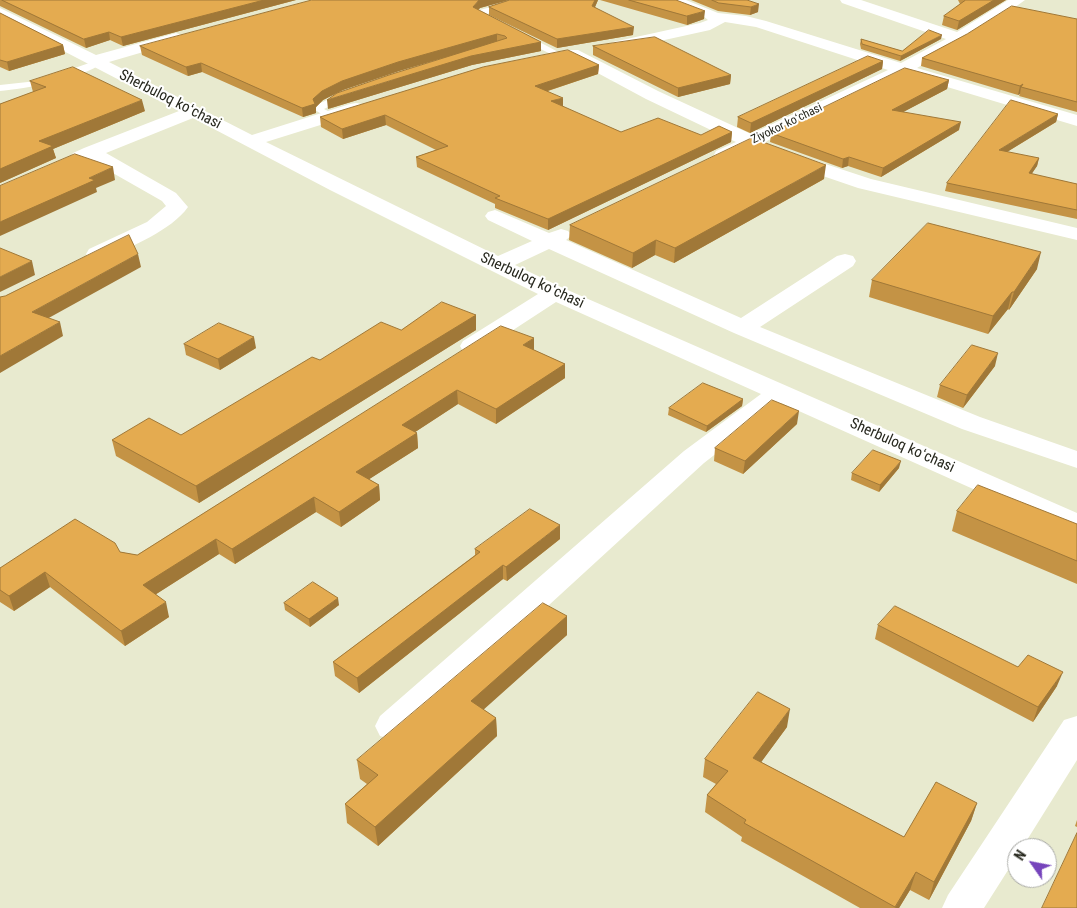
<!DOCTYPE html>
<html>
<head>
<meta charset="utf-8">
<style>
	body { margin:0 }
	#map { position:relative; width:1077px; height:908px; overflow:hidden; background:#e8eacf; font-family:"Roboto Condensed",sans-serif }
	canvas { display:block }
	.north { position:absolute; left:1007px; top:838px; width:50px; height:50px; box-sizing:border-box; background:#fff; border:1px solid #a8a9a5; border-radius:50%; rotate:303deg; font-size:14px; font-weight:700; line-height:20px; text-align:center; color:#26271d }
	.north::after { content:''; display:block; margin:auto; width:18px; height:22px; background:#7644bc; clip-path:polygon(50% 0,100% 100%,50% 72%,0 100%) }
</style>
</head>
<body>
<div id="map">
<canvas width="1077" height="908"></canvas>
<div class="north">N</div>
</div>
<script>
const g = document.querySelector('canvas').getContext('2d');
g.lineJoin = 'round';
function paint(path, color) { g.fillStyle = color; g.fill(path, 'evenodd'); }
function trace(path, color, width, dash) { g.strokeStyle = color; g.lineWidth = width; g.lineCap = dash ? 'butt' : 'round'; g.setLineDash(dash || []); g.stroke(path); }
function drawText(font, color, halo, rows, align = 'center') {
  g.font = font + ' "Roboto Condensed",sans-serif'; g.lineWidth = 4; g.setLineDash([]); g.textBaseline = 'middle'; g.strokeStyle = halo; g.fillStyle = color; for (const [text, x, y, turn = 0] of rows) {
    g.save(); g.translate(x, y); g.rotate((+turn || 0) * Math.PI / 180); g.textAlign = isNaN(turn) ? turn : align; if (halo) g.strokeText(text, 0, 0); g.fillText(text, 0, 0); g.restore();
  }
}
const service = new Path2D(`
	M516 0H528L484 15 493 19V23H487L475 15 480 10Z
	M522 36H528L564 55 557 57 522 40Z
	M95 61 102 63C84 78 24 89 0 91V85L37 81Z
	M343 93 347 96 346 98 324 109 334 114V118H328L315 110 318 104Z`);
const minor = new Path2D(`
	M665 0H686L718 13 746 16 766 21 901 63 946 39 842 3 840 0H861L957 32 1008 0H1025L989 26 917 68 1077 115V126L904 74 730 159 723 161 716 159 714 155 716 151 736 142 646 99 566 56 564 53 566 50H578L658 91 751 134 888 70 756 27 725 22 710 30 619 50 613 48 611 45 613 42 700 23 708 20 702 15 667 3Z
	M0 8 96 55 176 33 181 35 184 38 181 41 109 62 252 135 350 104 356 103 362 104 365 108 362 112 266 142 498 256 532 241 488 220 485 216 488 212 495 210 549 233 561 229 568 231 572 235 566 240 741 318 837 256 845 254 853 256 856 261 853 266 760 327 980 417 1077 451V468L962 429 734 333 549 249 515 265 563 288 1077 513V534L1067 531 781 403 704 463 406 736 393 740 380 736 375 726 380 716 684 451 761 394 556 302 481 351 472 353 463 351 460 346 463 341 538 294 330 190 193 118 106 153 176 193 188 207C171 231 131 246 105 259L97 261 89 259 86 254 89 249 147 222 166 206 162 201 90 160 80 163 73 161 71 157 73 153 84 148 179 111 0 18Z
	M789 152 871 179 1077 228V240L858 188 782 162 780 158 782 154Z
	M1077 716V760L1022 848H1017V856L984 908H942L948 895 1064 720Z`);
const wall = new Path2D(`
	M0 0H296L123 46 110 40 86 48 0 6Z
	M509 0 480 8 478 10 541 42V51L472 65 328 109 443 58 399 71 343 90 323 100 316 107V113L303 117 202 72 188 76 142 55 140 46Z
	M510 0H598L595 7 633 35 557 48 489 15V7Z
	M600 0H676L704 19 687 25Z
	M691 0H747L758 12 750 15 718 11Z
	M958 0H1006L957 30 942 25 944 16 960 4Z
	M0 13 63 45 65 54 9 71 0 67Z
	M1077 19V112L1019 96 1020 94 1018 95 921 66 922 58Z
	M861 39 902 51 941 39 900 61 861 49 860 44Z
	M593 46 731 75 730 84 678 97 593 55Z
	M883 61 882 69 750 133 737 127 738 117Z
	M599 65 598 74 548 91 563 107 621 132 701 135 732 132 731 142 548 230 495 208V204L417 167 416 157 436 150 386 125 343 139 321 127 320 117Z
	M949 80 947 89 903 112 959 130 881 177 848 166 842 168 770 142 771 133Z
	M30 81 145 111 53 149 56 158 0 183V104L33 92Z
	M1058 114 1056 122 1007 152 1039 158 1037 166 1031 174 1077 184V219L945 191 947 183Z
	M824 179 674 263 655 255 632 268 569 240 570 225Z
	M1037 269 1009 310 1008 309 988 334 869 297 872 280Z
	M476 315V330L199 503 116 456 112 440 181 435 320 360 401 330Z
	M184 344 256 348 220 370 186 355Z
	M534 350 565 364V378L496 424 458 404 415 432 417 433 418 448 369 479 379 485 380 500 341 527 316 512 235 564 219 554 156 594 169 617 125 646 50 587 14 611 0 602V568L120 552 137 555Z
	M995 366 963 408 937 397 940 385Z
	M743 399 742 406 706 432 668 415 669 408Z
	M797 424 743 474 714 461 715 448Z
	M899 468 879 492 851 480 852 473Z
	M957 511 1077 524V584L952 531Z
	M560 539 507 581 503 579 359 693 335 676 333 662 475 555V549Z
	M284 603 339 605 310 627 285 610Z
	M567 616V635L483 709 496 718 497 736 378 846 347 823 345 804 367 784 360 779 357 760Z
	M878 625 1018 667 1057 686 1033 722 875 639Z
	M787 727 761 762 904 837 977 803 971 821 929 900 910 890 899 908H860L741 841 742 837 705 812 707 795 716 784 703 777 705 759Z
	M1077 820V827L1075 826Z`);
const shadedWall = new Path2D(`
	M264 0H296L123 46 121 37Z
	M479 0H509L480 8 473 15V7Z
	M595 0H598L592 14V6Z
	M994 0H1006L957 30 959 21Z
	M759 4 758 12 750 15 751 7Z
	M705 11 704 19 687 25V16Z
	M634 27 633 35 557 48V39Z
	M109 32 110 40 86 48 84 39Z
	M497 34V42L399 71 343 90 323 100 316 107V113L303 117 302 108 322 91 342 81 398 62Z
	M942 35 941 39 900 61 901 56Z
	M541 42V51L472 65 328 109 327 100 471 56Z
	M63 45 65 54 9 71 7 62Z
	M883 61 882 69 750 133 751 123Z
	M201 63 202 72 188 76 186 67Z
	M599 65 598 74 535 95V86Z
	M731 75 730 84 678 97V88Z
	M949 80 947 89 890 119 892 110Z
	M1023 84 1021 87 1020 94 1018 95 1020 86Z
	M563 98V107L551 101Z
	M142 100 145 111 53 149 56 158 0 183V169L39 141Z
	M1058 114 1056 122 997 158 999 150Z
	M385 115 386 125 343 139 342 129Z
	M961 122 959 130 881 177 883 168Z
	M732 132 731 142 548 230V219Z
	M849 157 848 166 842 168 843 159Z
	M1039 158 1037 166 1027 181 1029 173Z
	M826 165 824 179 674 263 675 248Z
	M113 167 115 180 96 188 97 192 0 236V222L89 178Z
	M656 240 655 255 632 268 633 253Z
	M1041 252 1037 269 1009 310 1014 292Z
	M138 254 141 267 36 325 32 312Z
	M32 261 35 275 0 292V277Z
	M1012 292 1008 309 988 334 993 316Z
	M476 315V330L199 503 196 486Z
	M60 322 63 336 0 373V356Z
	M254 337 256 348 220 370 218 359Z
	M534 338V352L523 345Z
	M998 353 995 366 963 408 967 395Z
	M565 364V378L496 424V409Z
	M457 390 458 404 403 440 402 425Z
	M743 399 742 406 706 432 707 426Z
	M799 411 797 424 743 474 745 461Z
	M417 433 418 448 357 487 356 472Z
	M901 461 899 468 879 492 880 485Z
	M379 485 380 500 341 527 339 512Z
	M314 497 316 512 235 564 232 549Z
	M560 525V539L507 581 506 567Z
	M216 539 219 554 147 600 143 585Z
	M503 565V579L359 693 357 678Z
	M45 572 50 587 14 611 9 596Z
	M338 598 339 605 310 627 309 619Z
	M166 602 169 617 125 646 121 631Z
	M567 616V635L472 720 471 701Z
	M1063 672 1057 686 1033 722 1038 707Z
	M790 709 787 727 751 776 753 758Z
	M496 718 497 736 378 846 375 827Z
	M977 803 971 821 929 900 934 882Z
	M916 872 910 890 899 908H895Z`);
const building = new Path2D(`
	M2 0H264L121 37 109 32 84 39Z
	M312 0H479L473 7 541 42 471 56 327 100 337 93 389 75 507 38 505 36 497 34 398 62 342 81 322 91 313 99 315 104 302 108 201 63 186 67 140 46Z
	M510 0H595L592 6 634 27 557 39 489 7Z
	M629 0H676L705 11 687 16Z
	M712 0H747L759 4 751 7 719 3Z
	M966 0H994L959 21 944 16Z
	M1012 6 1077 19V102L1021 87 1023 84 1020 86 922 58 967 34Z
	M0 13 63 45 7 62 0 60Z
	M929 30 942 35 901 56 862 44 861 39 902 51Z
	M655 37 731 75 678 88 593 46Z
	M568 50 599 65 535 86 563 98 551 101 621 132 658 118 701 135 719 126 732 132 548 219 495 198 500 196 416 157 448 146 385 115 342 129 320 117 483 67Z
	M868 56 883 61 751 123 738 117Z
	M73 67 142 100 39 141 53 146 0 169V104L46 87 30 81Z
	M905 68 949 80 892 110 961 122 883 168 849 157 843 159 771 133Z
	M1011 100 1058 114 999 150 1039 158 1029 173 1077 184V210L947 183Z
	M752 138 826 165 675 248 656 240 633 253 570 225Z
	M75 154 113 167 89 178 95 180 0 222V186Z
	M928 223 1041 252 1014 292H1012L993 316 872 280Z
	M129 235 138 254 32 312 60 322 0 356V297L5 296Z
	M0 248 32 261 0 277Z
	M442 302 476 315 196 486 112 440 149 418 181 435 312 357 320 360 381 322 401 330Z
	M219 323 254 337 218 359 184 344Z
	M501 326 534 338 523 345 565 364 496 409 457 390 402 425 417 433 356 472 379 485 339 512 314 497 232 549 216 539 143 585 166 602 121 631 45 572 9 596 0 590V568L75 519 115 543 120 552 137 555Z
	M972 345 998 353 967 395 940 385Z
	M703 383 743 399 707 426 669 408Z
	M772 400 799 411 745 461 715 448Z
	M873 450 901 461 880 485 852 473Z
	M978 485 1077 524V561L957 511Z
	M530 509 560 525 506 567 503 565 357 678 333 662 480 552 475 549Z
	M313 582 338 598 309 619 284 603Z
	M543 603 567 616 471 701 496 718 375 827 345 804 378 775 357 760Z
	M895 606 1018 667 1028 655 1063 672 1038 707 878 625Z
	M758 692 790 709 753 758 904 837 936 782 977 803 934 882 916 872 895 907 744 823 746 820 707 795 728 771 705 759Z
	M1077 833V908H1042Z`);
const farStreetnames = [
	["Ziyokor koʻchasi",787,124,-26]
];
const streetNames = [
	["Sherbuloq koʻchasi",170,100,27],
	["Sherbuloq koʻchasi",532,281,25],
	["Sherbuloq koʻchasi",902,446,24]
];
paint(service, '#fff');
paint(minor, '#fff');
paint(wall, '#c49345');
paint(shadedWall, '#a07838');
paint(building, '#e4ab50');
trace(building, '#a07838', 1);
drawText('12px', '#26271d', '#fff', farStreetnames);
drawText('15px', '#26271d', '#fff', streetNames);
</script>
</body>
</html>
